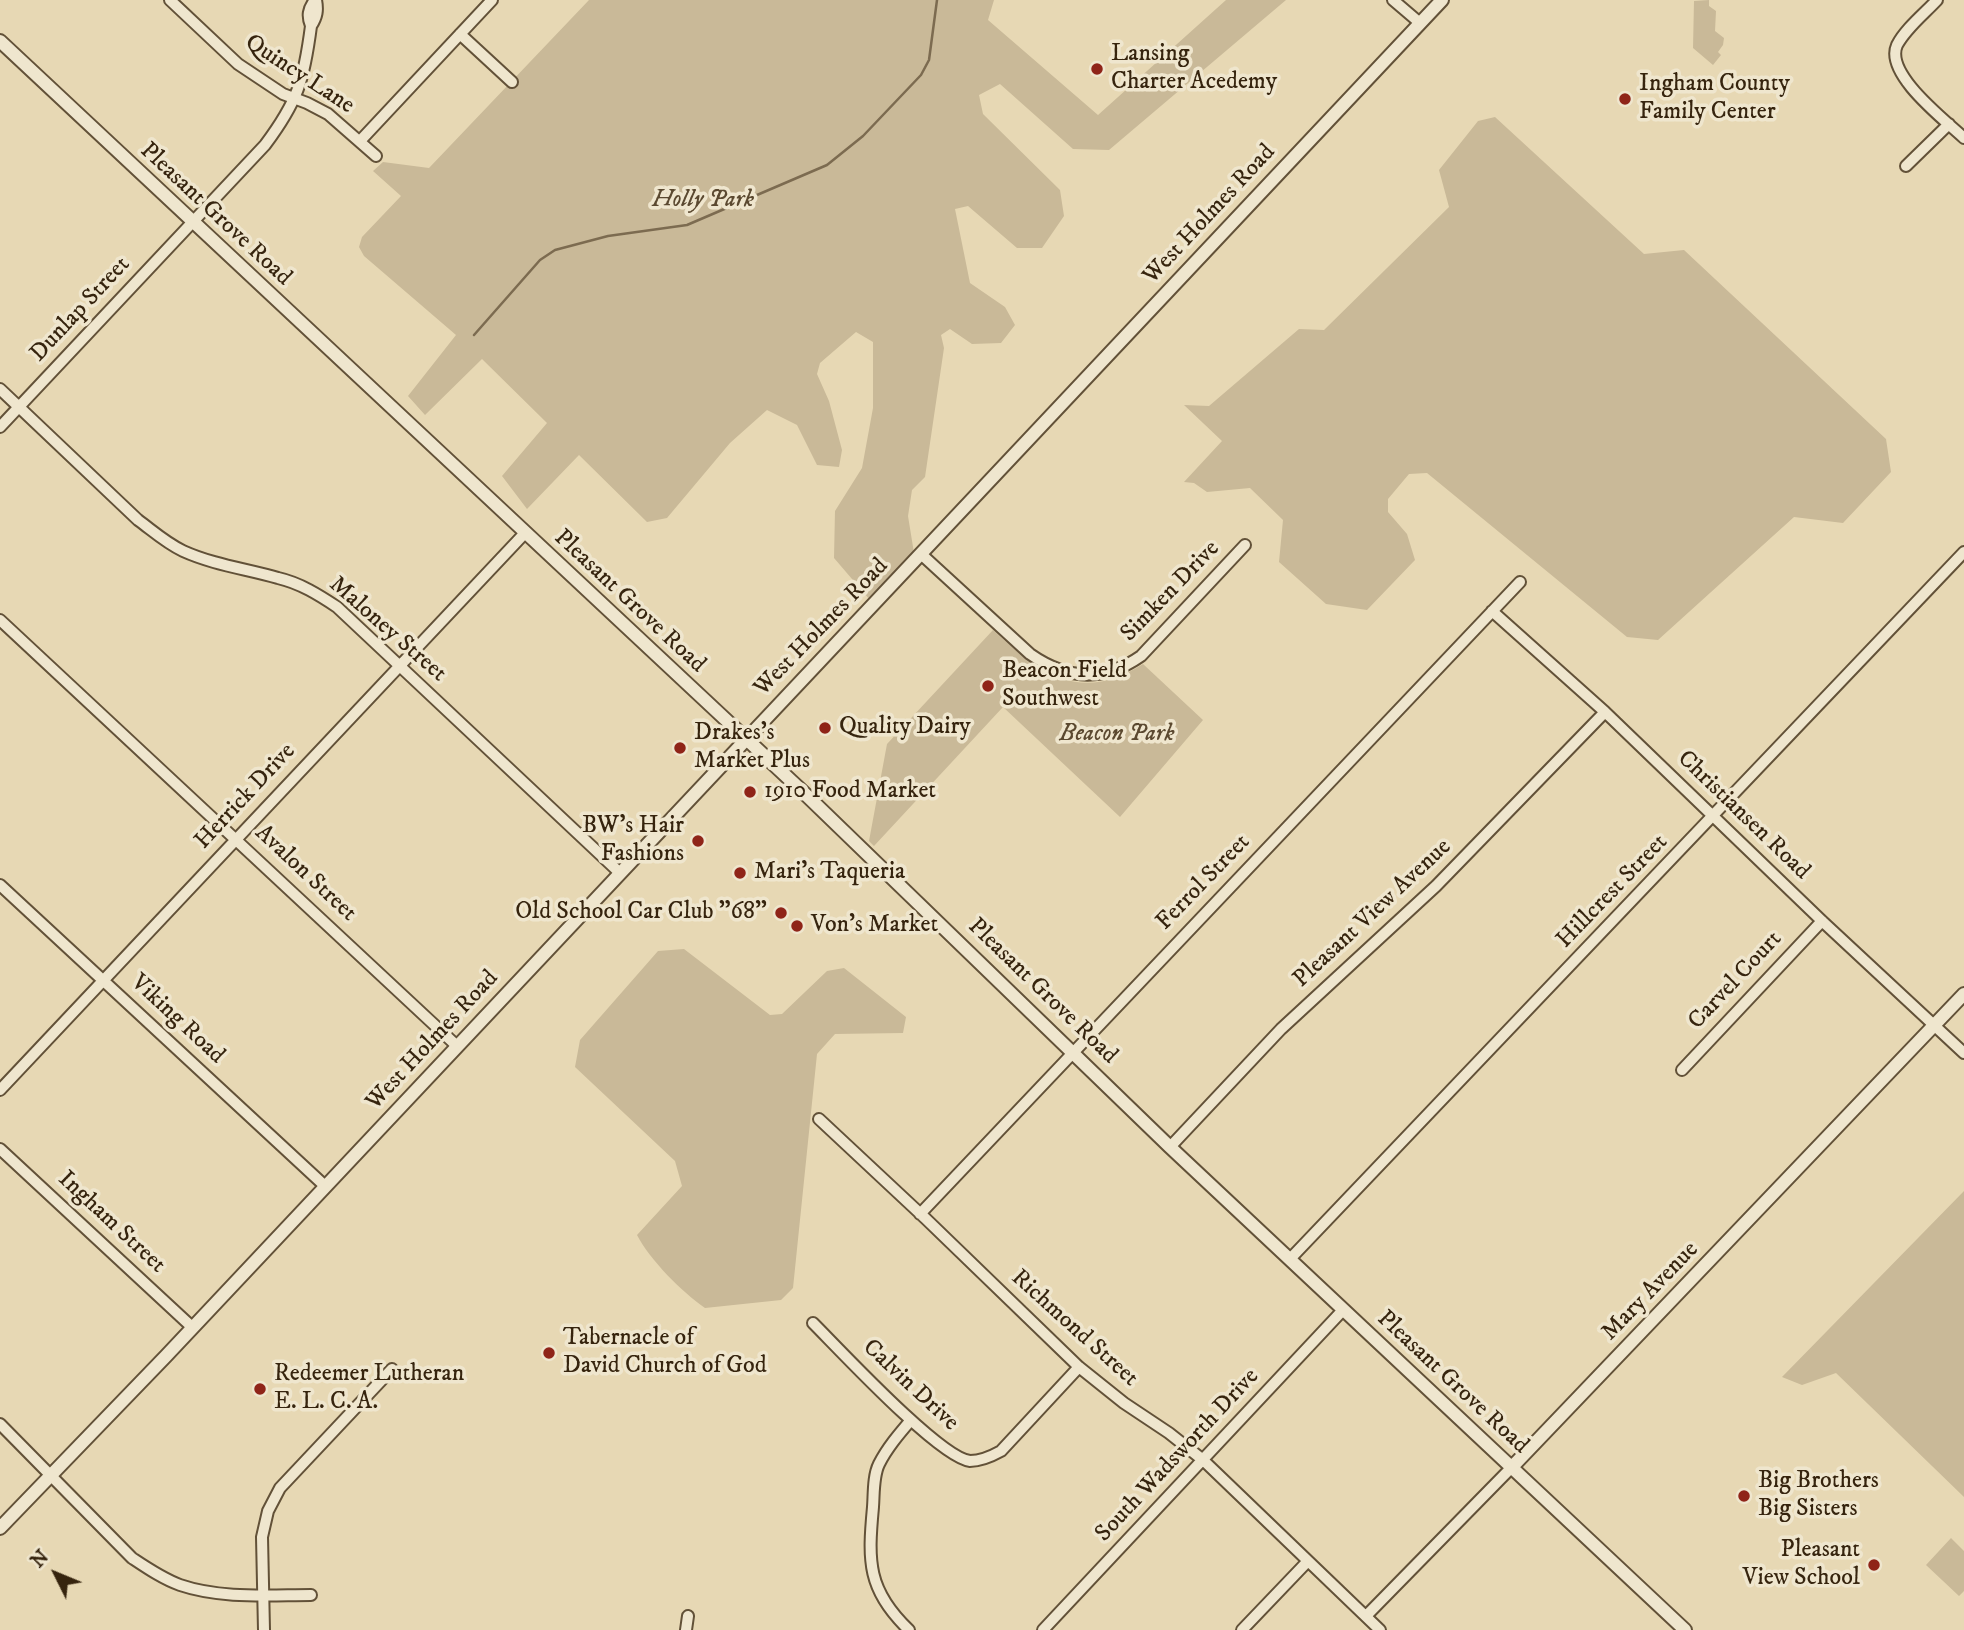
<!DOCTYPE html>
<html>
<head>
<meta charset="utf-8">
<style>
	body { margin:0 }
	#map { position:relative; width:1964px; height:1630px; overflow:hidden; background:#e7d8b4; font-family:"IM FELL DW Pica",serif }
	canvas { display:block }
	.north { position:absolute; left:21px; top:1539px; width:70px; height:70px; -webkit-text-stroke:5px #efe6ce; paint-order:stroke; rotate:313deg; font-size:19px; font-weight:700; line-height:28px; text-align:center; color:#36240e }
	.north::after { content:''; display:block; margin:auto; width:24px; height:32px; background:#36240e; clip-path:polygon(50% 0,100% 100%,50% 72%,0 100%) }
</style>
</head>
<body>
<div id="map">
<canvas width="1964" height="1630"></canvas>
<div class="north">N</div>
</div>
<script>
const g = document.querySelector('canvas').getContext('2d');
g.lineJoin = 'round';
function paint(path, color) { g.fillStyle = color; g.fill(path, 'evenodd'); }
function trace(path, color, width, dash) { g.strokeStyle = color; g.lineWidth = width; g.lineCap = dash ? 'butt' : 'round'; g.setLineDash(dash || []); g.stroke(path); }
function drawText(font, color, halo, rows, align = 'center') {
  g.font = font + ' "IM FELL DW Pica",serif'; g.lineWidth = 7; g.setLineDash([]); g.textBaseline = 'middle'; g.strokeStyle = halo; g.fillStyle = color; for (const [text, x, y, turn = 0] of rows) {
    g.save(); g.translate(x, y); g.rotate((+turn || 0) * Math.PI / 180); g.textAlign = isNaN(turn) ? turn : align; if (halo) g.strokeText(text, 0, 0); g.fillText(text, 0, 0); g.restore();
  }
}
const green = new Path2D(`
	M589 0H994L988 20 1098 115 1226 0H1286L1109 150 1073 149 1000 84 979 95 983 114 1060 190 1064 216 1042 248H1017L968 206 955 209 970 283 1005 307 1015 325 1001 343 972 344 950 329 941 335 944 348 925 477 912 490 908 516 914 553 870 600 834 558 835 511 862 468 873 408V342L856 332 820 363 817 374 829 401 842 450 839 467 817 465 797 425 767 410 730 443 667 518 647 522 579 455 527 509 502 476 547 423 482 359 425 415 408 396 456 335 364 256 359 247 362 237 401 196 373 171 383 162 429 168Z
	M1709 0V6L1716 11 1715 31 1724 38 1723 45 1718 52 1721 55 1713 65 1693 48 1694 1Z
	M1495 117 1644 254 1684 250 1886 439 1891 472 1843 523 1794 517 1658 640 1627 637 1427 473 1409 474 1388 499V512L1407 534 1415 560 1367 610 1326 604 1279 562 1283 520 1250 488 1207 492 1194 483 1184 482 1222 441 1184 405 1209 406 1299 329 1324 330 1449 207 1439 170 1478 121Z
	M993 630C1041 674 1080 704 1143 664L1203 720 1120 817 1003 707 874 846 869 841 887 744Z
	M684 949 770 1015 782 1014 827 971 844 968 906 1017 903 1033 835 1034 817 1054 793 1288 781 1300 705 1308C682 1292 650 1260 637 1235L682 1186 675 1161 575 1067 580 1040 658 951Z
	M1964 1191V1497L1836 1373 1802 1385 1782 1377Z
	M1951 1538 1964 1551V1591L1959 1596 1926 1565Z`);
const stream = new Path2D(`
	M474 335 540 260 555 250 608 236 687 225 827 165 863 136 921 75 929 60 937 0`);
const minor = new Path2D(`
	M170 0 238 64 283 94 307 103 328 114 376 156
	M315 0C308 9 307 16 311 26 317 17 318 10 316 0
	M1393 0 1420 23
	M1937 0C1924 14 1906 28 1897 45 1884 74 1945 120 1964 138
	M460 34 512 82
	M360 141 492 0
	M1906 166 1949 124
	M0 389 138 520C153 531 166 543 183 551 214 565 247 569 278 578 300 583 319 595 337 607L620 873
	M0 427 265 145C298 101 304 80 311 26
	M921 554 1030 654C1067 680 1104 682 1141 656L1245 545
	M1492 611 1605 712 1822 921 1964 1053
	M0 620 457 1046
	M0 885 325 1186
	M1682 1070 1822 921
	M0 1090 524 534
	M819 1119 926 1219 1079 1367 1124 1403 1169 1433 1203 1460 1380 1630
	M1170 1147 1281 1029 1436 886 1605 712
	M0 1149 192 1327
	M920 1214 1520 582
	M1290 1259 1964 552
	M813 1323C839 1349 940 1458 970 1461 981 1461 992 1456 1001 1451L1079 1367
	M0 1424 132 1558C147 1568 163 1579 180 1585 221 1599 269 1595 311 1595
	M1366 1616 1512 1467
	M264 1630 262 1537 268 1511 280 1488 392 1369
	M686 1630 688 1616
	M909 1630C867 1590 868 1561 873 1507 874 1494 873 1476 879 1464 887 1448 899 1434 911 1420
	M1043 1630 1343 1310
	M1242 1630 1308 1561`);
const tertiary = new Path2D(`
	M0 41 801 790 1170 1147 1685 1630
	M1512 1467 1964 994
	M0 1528 166 1356 1442 0`);
const markers = [
	[1097,69,7,"#8f2418"],
	[1625,99,7,"#8f2418"],
	[988,686,7,"#8f2418"],
	[825,728,7,"#8f2418"],
	[680,748,7,"#8f2418"],
	[750,792,7,"#8f2418"],
	[698,841,7,"#8f2418"],
	[740,873,7,"#8f2418"],
	[781,913,7,"#8f2418"],
	[797,926,7,"#8f2418"],
	[549,1353,7,"#8f2418"],
	[260,1389,7,"#8f2418"],
	[1744,1496,7,"#8f2418"],
	[1874,1565,7,"#8f2418"]
];
const poiNames = [
	["Lansing",1111,55],
	["Charter Acedemy",1111,83],
	["Ingham County",1639,85],
	["Family Center",1639,113],
	["Beacon Field",1002,672],
	["Southwest",1002,700],
	["Quality Dairy",839,728],
	["Drakes's",694,734],
	["Market Plus",694,762],
	["1910 Food Market",764,792],
	["BW's Hair",684,827,"right"],
	["Fashions",684,855,"right"],
	["Mari's Taqueria",754,873],
	["Old School Car Club \"68\"",767,913,"right"],
	["Von's Market",811,926],
	["Tabernacle of",563,1339],
	["David Church of God",563,1367],
	["Redeemer Lutheran",274,1375],
	["E. L. C. A.",274,1403],
	["Big Brothers",1758,1482],
	["Big Sisters",1758,1510],
	["Pleasant",1860,1551,"right"],
	["View School",1860,1579,"right"]
];
const streetNames = [
	["Quincy Lane",299,75,33],
	["Pleasant Grove Road",215,215,43],
	["West Holmes Road",1210,215,-47],
	["Dunlap Street",81,310,-47],
	["Simken Drive",1171,592,-46],
	["Pleasant Grove Road",629,602,43],
	["West Holmes Road",822,628,-46],
	["Maloney Street",387,630,41],
	["Herrick Drive",246,797,-47],
	["Christiansen Road",1743,816,44],
	["Avalon Street",305,874,43],
	["Ferrol Street",1204,883,-46],
	["Hillcrest Street",1613,892,-46],
	["Pleasant View Avenue",1373,914,-43],
	["Carvel Court",1736,981,-47],
	["Pleasant Grove Road",1042,992,44],
	["Viking Road",177,1020,43],
	["West Holmes Road",433,1041,-47],
	["Ingham Street",111,1223,43],
	["Mary Avenue",1651,1292,-46],
	["Richmond Street",1074,1329,42],
	["Pleasant Grove Road",1452,1383,43],
	["Calvin Drive",910,1386,43],
	["South Wadsworth Drive",1178,1456,-47]
];
const parkNames = [
	["Holly Park",703,201],
	["Beacon Park",1117,735]
];
paint(green, '#c9b998');
trace(stream, '#7c6b50', 2.5);
trace(minor, '#625138', 14);
trace(tertiary, '#625138', 16);
trace(minor, '#efe6ce', 10);
trace(tertiary, '#efe6ce', 12);
for (const [x, y, r, color] of markers) { const dot = new Path2D(); dot.arc(x, y, r, 0, 2 * Math.PI); g.fillStyle = color; g.fill(dot); trace(dot, '#efe6ce', 2.5); }
drawText('24px', '#36240e', '#efe6ce', poiNames, 'left');
drawText('24px', '#36240e', '#efe6ce', streetNames);
drawText('italic 24px', '#5b4930', '#efe6ce', parkNames);
</script>
</body>
</html>
